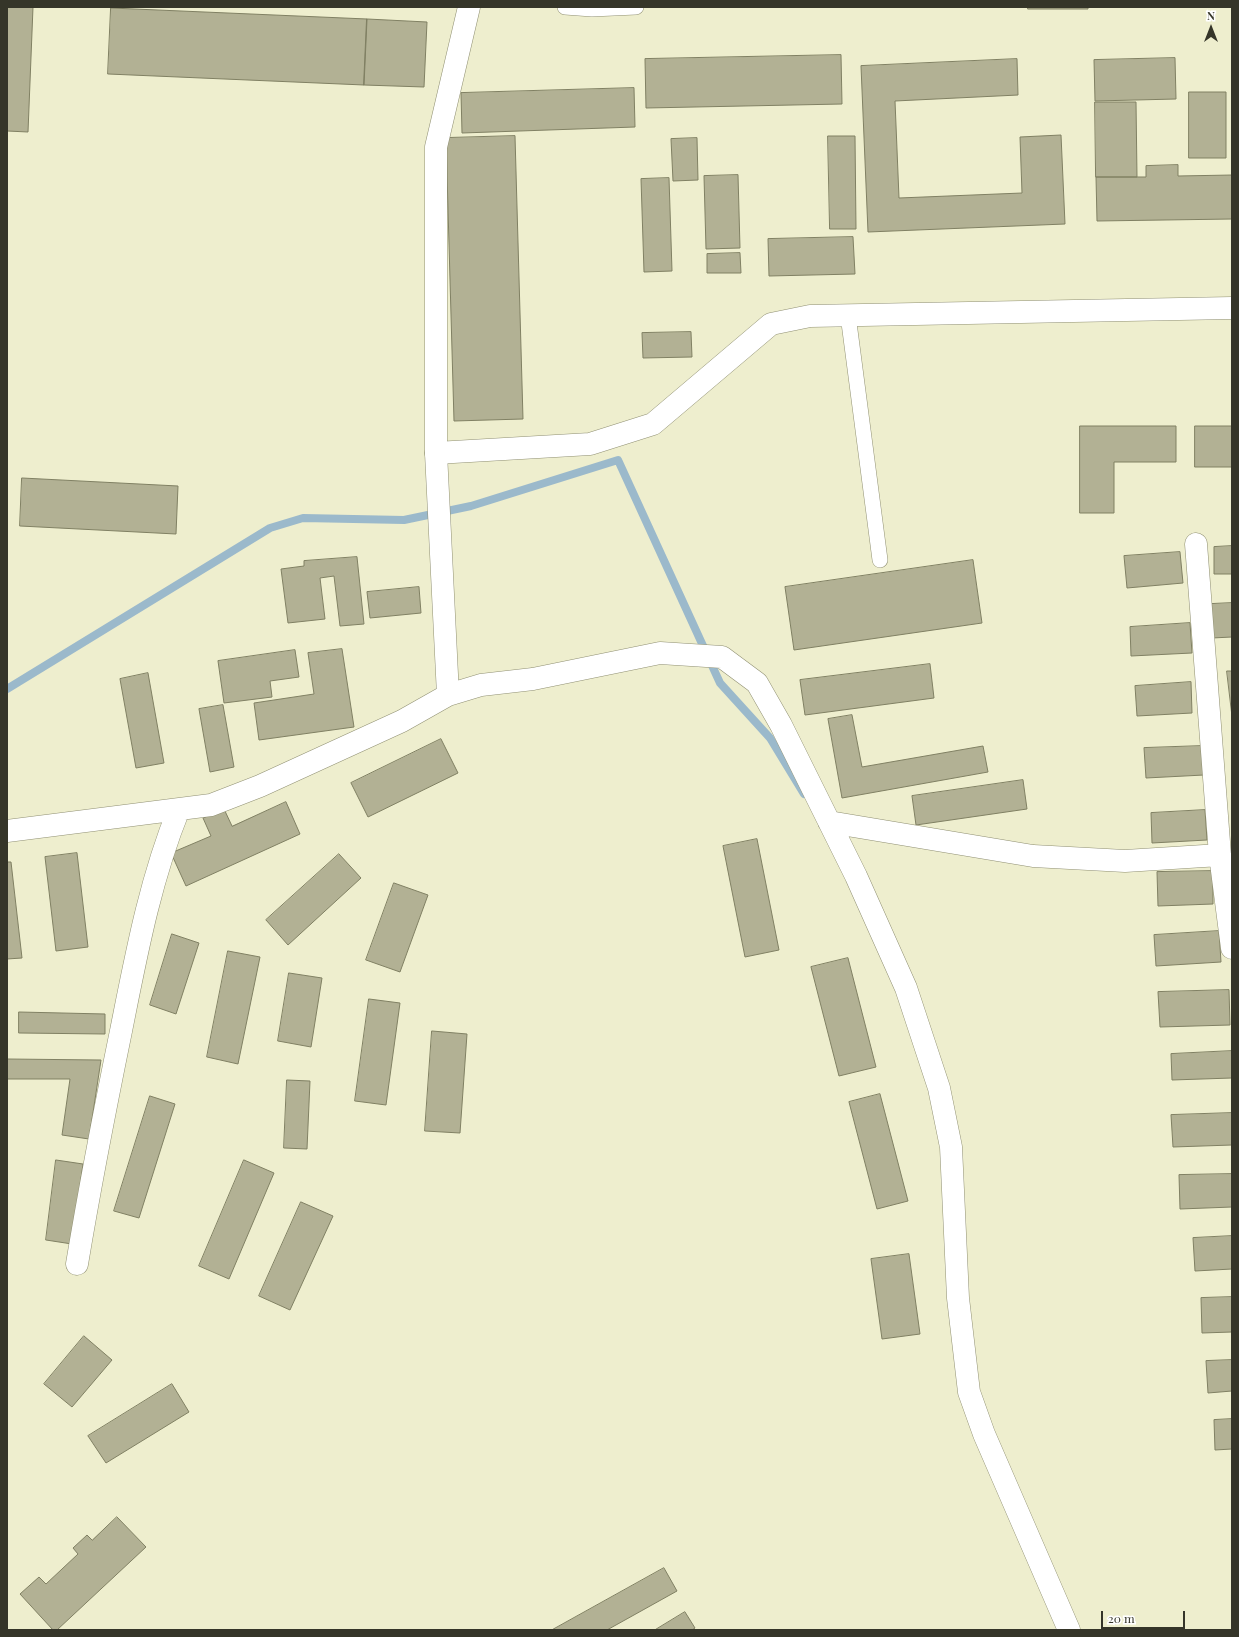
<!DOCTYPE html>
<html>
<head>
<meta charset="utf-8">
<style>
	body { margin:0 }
	#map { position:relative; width:1239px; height:1637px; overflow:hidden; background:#eeeece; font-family:"Playfair Display",serif }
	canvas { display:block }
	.frame { position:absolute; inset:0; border:8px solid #353529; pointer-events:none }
	.north { position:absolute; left:1191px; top:8px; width:40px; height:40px; -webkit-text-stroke:3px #fff; paint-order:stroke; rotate:0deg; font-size:11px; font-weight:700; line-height:16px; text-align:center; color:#353529 }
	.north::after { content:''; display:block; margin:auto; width:14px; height:18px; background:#353529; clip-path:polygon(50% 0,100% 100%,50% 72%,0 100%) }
	.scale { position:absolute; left:1101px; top:1611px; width:84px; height:18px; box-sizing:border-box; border:2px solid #353529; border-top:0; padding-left:5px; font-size:12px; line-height:14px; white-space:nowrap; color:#353529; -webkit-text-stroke:3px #fff; paint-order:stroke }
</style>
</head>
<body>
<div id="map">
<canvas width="1239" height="1637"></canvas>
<div class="frame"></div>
<div class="north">N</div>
<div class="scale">20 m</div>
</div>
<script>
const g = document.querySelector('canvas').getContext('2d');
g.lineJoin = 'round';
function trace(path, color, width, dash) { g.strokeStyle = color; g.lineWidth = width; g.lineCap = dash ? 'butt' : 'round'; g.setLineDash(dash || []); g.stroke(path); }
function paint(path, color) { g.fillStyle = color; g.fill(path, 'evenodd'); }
const stream = new Path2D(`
	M7 689 270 528 303 518 404 520 471 506 618 460 720 683 770 738 804 794`);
const building = new Path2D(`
	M7 7H33L28 132 7 131Z
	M1028 7H1088V9H1028Z
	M111 8 367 19 364 85 108 74Z
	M367 19 427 22 424 87 364 85Z
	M841 55 842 104 646 108 645 59Z
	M1175 58 1176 99 1095 101 1094 60Z
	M1017 59 1018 95 895 101 899 198 1022 193 1020 137 1061 135 1065 224 868 232 861 66Z
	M634 88 635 127 462 133 461 93Z
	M1189 92H1226V158H1189Z
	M1095 102H1136L1137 177H1096Z
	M515 136 523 419 454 421 446 138Z
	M828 136H855L856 229H830Z
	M697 138 698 180 673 181 671 139Z
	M1178 165V176L1232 175V219L1097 221 1096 177H1146V166Z
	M738 175 740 248 706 249 704 176Z
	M669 178 672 271 644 272 641 179Z
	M853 237 855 274 769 276 768 239Z
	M740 253 741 273H707V254Z
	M691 332 692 357 643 358 642 333Z
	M1080 426H1176V462H1114V513H1080Z
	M1195 426H1232V467H1195Z
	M22 478 178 486 176 534 20 526Z
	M1232 546V574H1214V547Z
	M1180 552 1183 583 1127 588 1124 556Z
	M357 557 364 624 340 626 334 576 320 578 325 619 288 623 281 569 304 566V561Z
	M973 560 982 623 794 650 785 587Z
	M419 587 421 613 370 618 367 592Z
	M1232 603V637L1212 638 1211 604Z
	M1190 623 1192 653 1131 656 1130 627Z
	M342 649 354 727 259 740 254 703 314 694 308 653Z
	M295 650 299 677 270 681 272 697 224 703 218 661Z
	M930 664 934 698 805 715 800 680Z
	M1227 671H1232V716Z
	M148 673 164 763 136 768 120 679Z
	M1191 682 1192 713 1137 716 1135 686Z
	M223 705 234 767 210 772 199 709Z
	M852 715 862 767 983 746 988 772 842 798 828 719Z
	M441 739 458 773 368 817 351 783Z
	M1202 746 1204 775 1146 778 1144 748Z
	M1023 780 1027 809 916 825 912 796Z
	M286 802 300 834 186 886 171 853 211 836 203 818 224 809 232 826Z
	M1205 810 1207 840 1152 843 1151 813Z
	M757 839 779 950 745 957 723 846Z
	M77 853 88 947 56 951 45 857Z
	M339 854 361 878 288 945 266 920Z
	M7 862H11L22 958 7 959Z
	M1213 871V904L1158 906 1157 872Z
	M394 883 428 895 400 972 366 960Z
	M1219 931 1221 962 1156 966 1154 935Z
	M172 934 199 943 176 1014 150 1005Z
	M228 951 260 957 238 1064 207 1057Z
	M848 958 876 1067 839 1076 811 967Z
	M289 973 322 978 311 1047 278 1041Z
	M1229 990 1230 1025 1160 1027 1158 992Z
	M369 999 400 1003 386 1105 355 1101Z
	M19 1012 105 1014V1034L19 1033Z
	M432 1031 467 1034 460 1133 425 1131Z
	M1232 1051V1078L1172 1080 1171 1054Z
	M7 1059 101 1060 89 1139 62 1135 70 1079H7Z
	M287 1080 310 1081 307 1149 284 1148Z
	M880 1094 908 1201 877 1209 849 1102Z
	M150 1096 175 1104 139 1218 114 1211Z
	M1232 1113V1145L1173 1147 1171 1115Z
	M56 1160 83 1164 72 1244 46 1240Z
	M244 1160 274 1173 229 1279 199 1266Z
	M1232 1174V1207L1180 1209 1179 1175Z
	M301 1202 333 1216 290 1310 259 1296Z
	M1232 1236V1269L1195 1271 1193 1238Z
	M909 1254 920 1334 882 1339 871 1259Z
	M1232 1297V1332L1202 1333 1201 1298Z
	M84 1336 112 1360 72 1407 44 1384Z
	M1232 1360V1391L1208 1393 1206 1361Z
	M172 1384 189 1412 106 1463 88 1436Z
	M1232 1419V1449L1215 1450 1214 1420Z
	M117 1517 146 1547 57 1630H53L20 1594 39 1577 46 1584 78 1554 73 1548 87 1535 92 1540Z
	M664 1568 677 1591 607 1630H552Z
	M685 1612 695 1628 692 1630H655Z`);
const service = new Path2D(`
	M565 7 592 9 636 7
	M848 315 880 560`);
const minor = new Path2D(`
	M469 7 436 147V453L448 695 481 685 533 679 660 653 722 657 757 683 781 725 856 876 906 988 939 1088 951 1147 958 1298 969 1392 984 1434 1069 1630
	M1196 544 1220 855 1232 948
	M829 822 1033 856 1125 861 1220 855
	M7 831 211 805 260 786 402 721 448 695
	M77 1264C90 1186 105 1109 121 1031 136 956 150 880 179 809`);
const tertiary = new Path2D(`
	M436 453 590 444 653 424 771 324 810 316 1232 308`);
trace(stream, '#9bb9cb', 8);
paint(building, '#b2b194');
trace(building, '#808063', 1);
trace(service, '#909073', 16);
trace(minor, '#909073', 23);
trace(tertiary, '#909073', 23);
trace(service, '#fff', 15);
trace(minor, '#fff', 22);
trace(tertiary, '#fff', 22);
</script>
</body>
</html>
